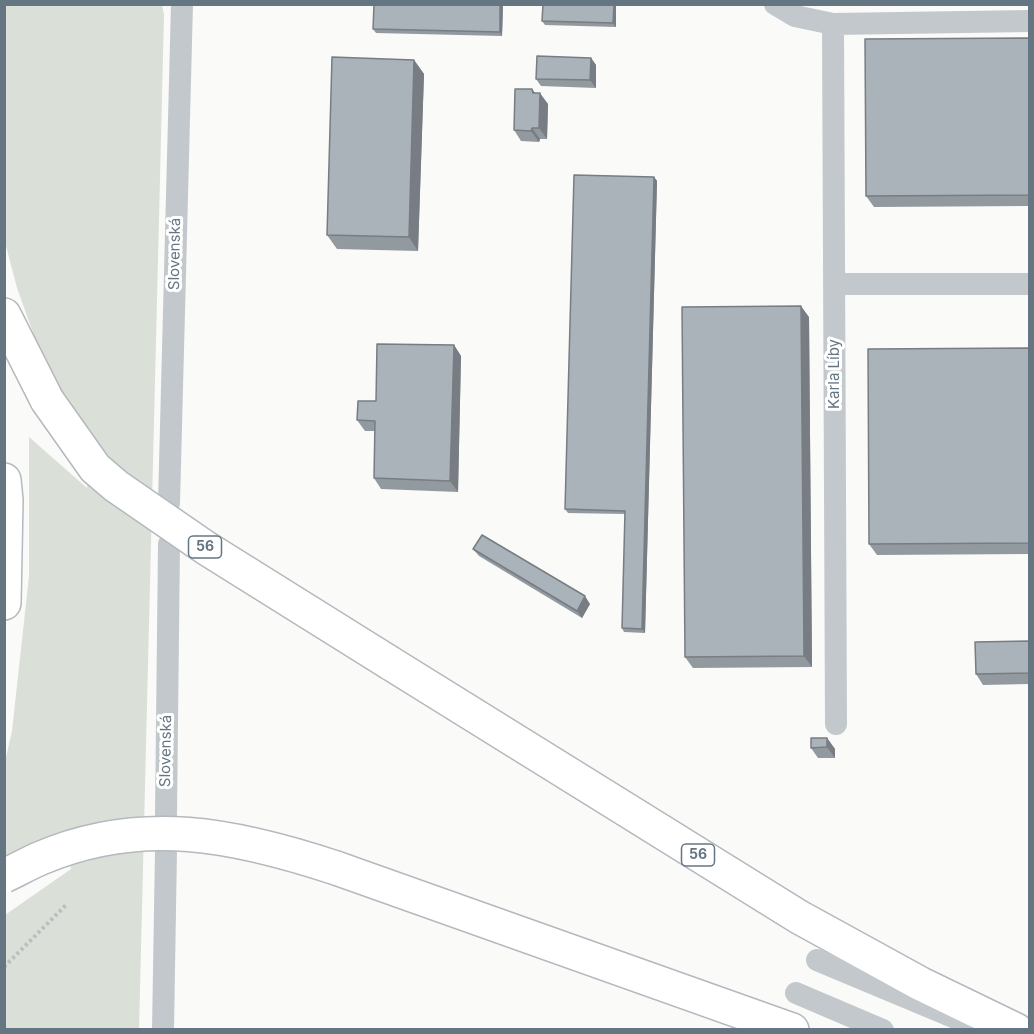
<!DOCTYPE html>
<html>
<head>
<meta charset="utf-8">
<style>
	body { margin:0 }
	#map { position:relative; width:1034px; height:1034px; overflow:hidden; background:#fafaf8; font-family:Inter,sans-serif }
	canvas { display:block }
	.frame { position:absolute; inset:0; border:6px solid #657683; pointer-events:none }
</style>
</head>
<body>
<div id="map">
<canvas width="1034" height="1034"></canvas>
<div class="frame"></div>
</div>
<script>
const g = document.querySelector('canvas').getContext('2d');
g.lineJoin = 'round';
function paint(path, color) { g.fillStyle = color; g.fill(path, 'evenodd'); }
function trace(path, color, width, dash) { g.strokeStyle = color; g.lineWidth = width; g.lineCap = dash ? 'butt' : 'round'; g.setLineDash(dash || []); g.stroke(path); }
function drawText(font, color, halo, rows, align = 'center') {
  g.font = font + ' Inter,sans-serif'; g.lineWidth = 6; g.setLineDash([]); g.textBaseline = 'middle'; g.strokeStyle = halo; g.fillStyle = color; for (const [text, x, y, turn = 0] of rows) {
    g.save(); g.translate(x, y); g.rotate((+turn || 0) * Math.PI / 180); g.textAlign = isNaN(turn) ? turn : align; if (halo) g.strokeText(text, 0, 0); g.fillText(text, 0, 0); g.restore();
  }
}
const green = new Path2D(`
	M5 5H162L164 15 139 1029H5V915L71 869 68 836 5 859V762L12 731 29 576V437L87 488 93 434 50 380 17 288 5 242Z`);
const path = new Path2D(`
	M4 967 67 904`);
const minor = new Path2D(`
	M775 4 795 16 833 24
	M834 284H1030
	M169 503 182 4
	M836 724 833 24 1030 21
	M166 814 169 544
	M817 960 963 1021
	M796 993 883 1030
	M163 1030 166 850`);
const highway = new Path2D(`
	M4 315 47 400
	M4 480 6 500 4 603
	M390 663 799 917 921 984 1016 1030
	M336 868 792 1030`);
const highwayBridge = new Path2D(`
	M47 400 95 468 116 486 206 548 390 663
	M4 876C17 870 29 863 41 858 142 815 236 835 336 868`);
const wall = new Path2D(`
	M503 4 502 36 376 33 373 29Z
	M543 4H616V27L545 25 542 21Z
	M1029 38V206L874 207 866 196Z
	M591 58 596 65V88L541 86 536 79Z
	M414 60 424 74 418 251 337 249 327 235Z
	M532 89 535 93 548 104 547 139H540L539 142 521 141 514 130Z
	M654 177 657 181 645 633 624 632 622 628 625 514 568 513 565 509Z
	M809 317 812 667 693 668 685 657Z
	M454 345 461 356 458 492 381 489 374 478 375 431H365L357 420Z
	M1029 348V554L877 555 869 544Z
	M473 549 590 604 582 618 479 556Z
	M1029 641V684L983 685 976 674Z
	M827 738 835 749V758H818L811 748Z`);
const shadedWall = new Path2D(`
	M500 4H503L502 36 500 32Z
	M614 4H616V27L613 23Z
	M591 58 596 65V88L590 80Z
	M414 60 424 74 418 251 409 237Z
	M532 89 540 100V93L548 104 547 139 539 128Z
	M532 128 540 139 539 142 531 131Z
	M654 177 657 181 645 633 642 629Z
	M801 306 809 317 812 667 804 656Z
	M454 345 461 356 458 492 450 481Z
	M585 596 590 604 582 618 577 611Z
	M827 738 835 749V758L827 747Z`);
const building = new Path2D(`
	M374 4H500V32L373 29Z
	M543 4H614L613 23 542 21Z
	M1029 38V195L866 196 865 39Z
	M537 56 591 58 590 80 536 79Z
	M332 57 414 60 409 237 327 235Z
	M515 89H532L533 93H540L539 128H532L531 131 514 130Z
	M574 175 654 177 642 629 622 628 625 511 565 509Z
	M801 306 804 656 685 657 682 307Z
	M377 344 454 345 450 481 374 478 375 421 357 420 358 401H376Z
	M1029 348V543L869 544 868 349Z
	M482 535 585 596 577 611 473 549Z
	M1029 641V673L976 674 975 642Z
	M811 738H827V747L811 748Z`);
const shields = [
	[205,547,33],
	[698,855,33]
];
const shieldNames = [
	["56",205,547],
	["56",698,855]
];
const streetNames = [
	["Slovenská",175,254,-89],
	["Karla Líby",834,374,-90],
	["Slovenská",166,751,-89]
];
paint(green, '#dadfd7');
trace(highway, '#b4b9bd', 36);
trace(path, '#bbbfc2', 4, [3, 3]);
trace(minor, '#c3c8cc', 22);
trace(highway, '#fff', 33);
trace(highwayBridge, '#b4b9bd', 36, []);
trace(highwayBridge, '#fff', 33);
paint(wall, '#929a9f');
paint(shadedWall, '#777d82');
paint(building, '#aab3b9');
trace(building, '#777d82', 1.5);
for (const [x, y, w] of shields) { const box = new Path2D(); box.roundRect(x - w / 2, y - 11, w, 22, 4.5); g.fillStyle = '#fff'; g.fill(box); trace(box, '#657683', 1.5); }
drawText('bold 14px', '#657683', null, shieldNames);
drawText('15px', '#657683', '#fff', streetNames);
</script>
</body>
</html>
